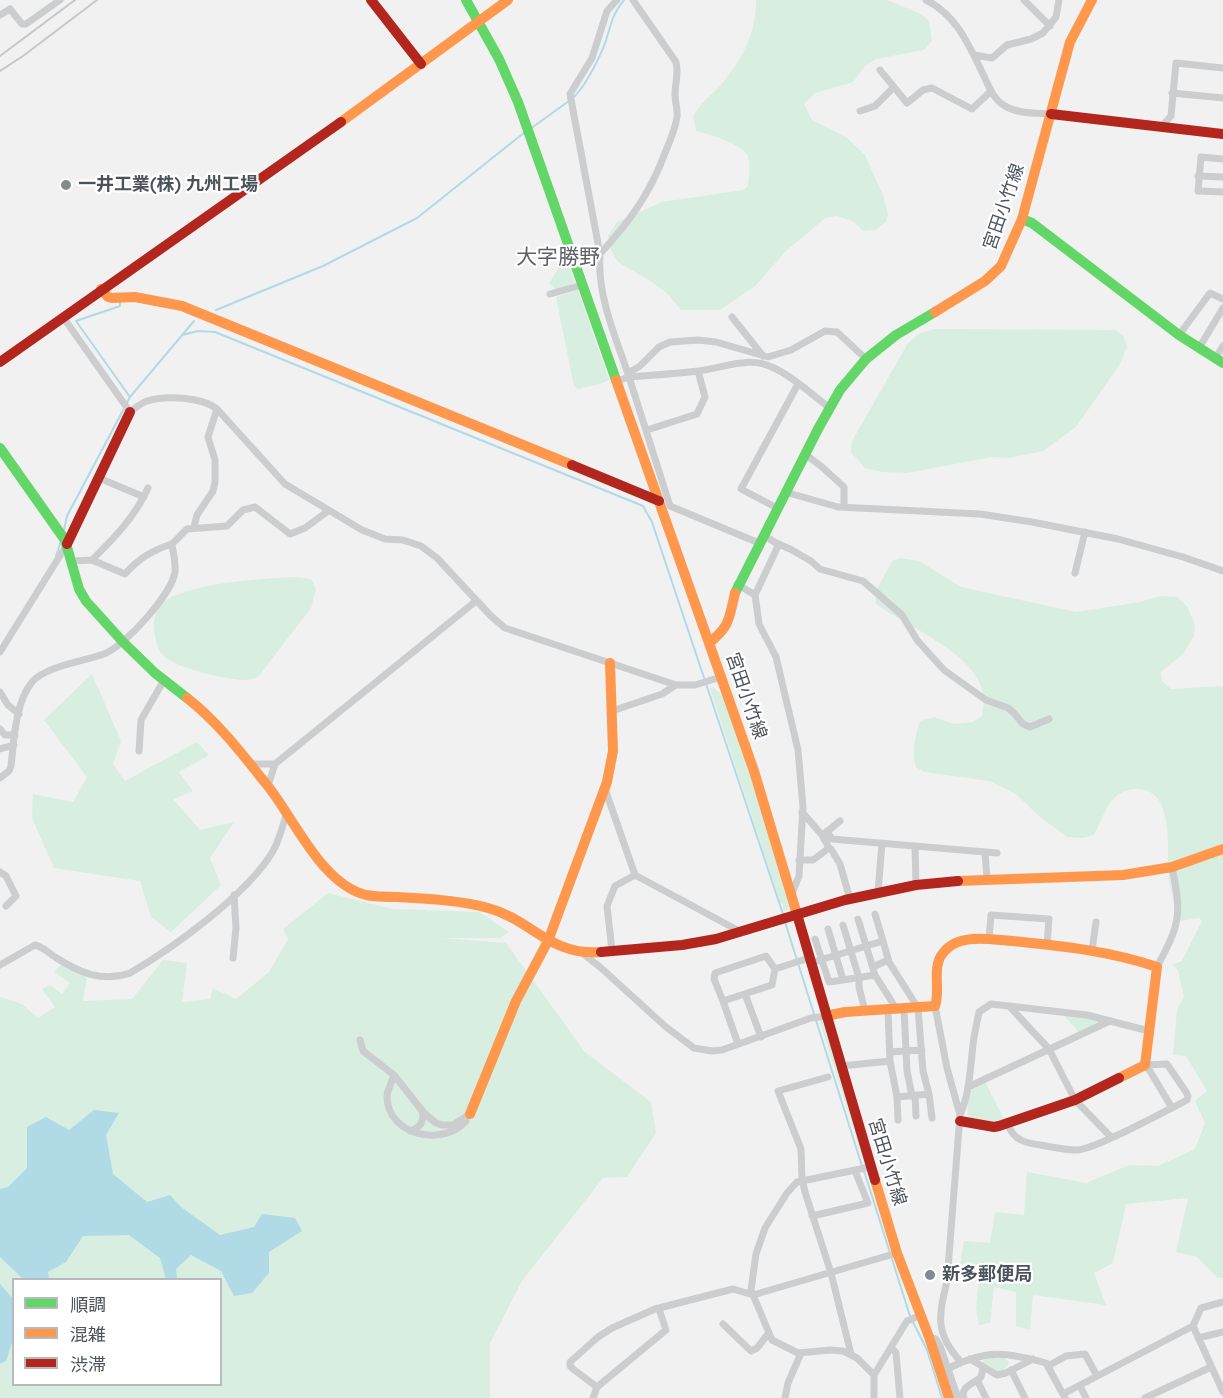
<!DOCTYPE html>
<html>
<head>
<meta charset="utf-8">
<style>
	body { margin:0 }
	#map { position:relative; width:1223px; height:1398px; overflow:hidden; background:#f1f1f1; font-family:Quicksand,"Noto Sans JP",sans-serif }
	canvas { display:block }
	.legend { position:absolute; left:12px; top:1278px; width:210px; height:108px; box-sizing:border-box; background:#fff; border:2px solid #b7babe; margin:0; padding:8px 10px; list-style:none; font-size:18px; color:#4a535c }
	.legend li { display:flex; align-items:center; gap:12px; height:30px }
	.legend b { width:30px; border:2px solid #b7babe }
</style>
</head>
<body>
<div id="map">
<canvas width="1223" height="1398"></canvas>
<ul class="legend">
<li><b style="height:8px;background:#63d668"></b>順調</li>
<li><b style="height:8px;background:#ff974d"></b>混雑</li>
<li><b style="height:8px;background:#b3261e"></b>渋滞</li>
</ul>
</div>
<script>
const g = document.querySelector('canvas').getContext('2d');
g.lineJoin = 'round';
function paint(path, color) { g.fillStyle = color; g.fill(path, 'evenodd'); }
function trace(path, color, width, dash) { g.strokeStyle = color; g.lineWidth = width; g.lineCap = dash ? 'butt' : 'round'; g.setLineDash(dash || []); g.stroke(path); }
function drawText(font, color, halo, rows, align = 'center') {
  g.font = font + ' Quicksand,"Noto Sans JP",sans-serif'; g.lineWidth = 4.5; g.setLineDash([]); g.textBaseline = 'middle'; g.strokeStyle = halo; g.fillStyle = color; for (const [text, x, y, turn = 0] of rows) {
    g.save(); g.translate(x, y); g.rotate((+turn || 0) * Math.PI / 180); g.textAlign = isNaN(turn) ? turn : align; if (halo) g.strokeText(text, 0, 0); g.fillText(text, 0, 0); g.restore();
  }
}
const green = new Path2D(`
	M756 0H887L921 14 929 21 932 41 924 50 876 59 865 66 853 82 815 93 804 104 812 120 846 137 865 155 884 198 888 214 886 222 875 230 863 231 854 222 837 216 825 218 785 252 755 286 720 310H681L668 294 652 282 618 262 611 250 608 236 617 222 662 202 743 190 748 186C749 176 751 165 748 156 743 144 709 134 696 131L693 116C701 103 708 98 718 88 740 64 757 33 756 0Z
	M566 256 575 283 556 290 549 283Z
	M578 290 609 380 600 384 578 389 574 386 556 297Z
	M934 329 1115 330 1123 335 1127 347 1120 364 1076 427 1043 451 1008 458 992 457 907 473 883 472 865 468 851 452 852 441 908 343 920 333Z
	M900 558 919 561 961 587 1076 612 1140 602 1160 596 1177 597 1187 606 1195 625 1194 636 1183 654 1161 672 1162 681 1171 689 1223 686V1278H1218L1197 1257 1176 1252 1188 1198 1126 1204 1113 1263 1094 1273 1106 1305 1033 1295 1030 1330 1016 1326V1292L994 1287 990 1323 979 1325 976 1308 980 1265 960 1264 964 1241 990 1243 995 1212 1024 1215 1027 1172 1086 1183 1129 1165 1158 1166 1195 1149 1205 1123 1195 1101 1207 1091 1186 1056 1173 1055 1177 1010 1184 997 1178 970 1172 965 1182 961 1202 921 1199 918 1181 921 1177 916C1174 904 1171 892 1169 880 1166 855 1176 789 1138 789 1110 788 1105 814 1094 835L1083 838 1067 837 1039 816 1016 794 989 781 924 772 916 767C911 753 915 736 920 721L934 717 954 724 973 722 982 716C983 708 985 699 983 692 974 652 907 627 876 604L875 593 892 561Z
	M295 577 311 579 316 589 311 608 258 677C254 678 249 680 245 680 229 680 173 668 163 655 157 649 155 638 154 630 153 619 156 607 165 601 194 582 260 579 295 577Z
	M92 674 121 741 113 764 125 781 197 742 209 755 179 772 193 791 173 799 200 830 234 822 210 858 221 885 171 932 151 917 140 881 54 868 32 818 33 794 73 802 87 777 44 720Z
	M713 687 722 695 741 741 789 906 786 911H783V904L780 902 710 688Z
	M328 893 393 909 479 912 509 932 500 938H442L506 943 585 1052 651 1102 656 1133 627 1177 603 1178 522 1281 490 1343V1398H0V997L22 1004 38 1018 55 1007 42 989 50 985 62 994 70 983 54 972 61 965 87 977 83 1001 132 999 163 960 187 963 182 1002 210 999 213 988 236 999 269 972 288 939 283 929ZM14 1280H220V1384H14Z
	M1063 1014 1100 1020 1101 1023 1079 1033Z
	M819 1019 824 1020 868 1162 865 1166Z
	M985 1082 1005 1121 995 1124 970 1119C966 1113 967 1095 972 1089 974 1086 981 1084 985 1082Z
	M1004 1357 1009 1362C1007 1369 1005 1370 999 1372L983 1363 984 1358Z`);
const water = new Path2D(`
	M94 1110 119 1113 106 1135 113 1174 147 1202 170 1195 181 1207 220 1235 254 1227 262 1214 295 1218 302 1231 269 1252V1273L252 1293 234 1296 221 1271 191 1255 176 1269 177 1279H166L160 1258 129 1235 83 1236 66 1262 48 1272 49 1279H23L0 1257V1189L8 1187 27 1168V1127L46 1117 69 1130Z
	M0 1284 14 1300 13 1340 6 1361 0 1364Z`);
const stream = new Path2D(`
	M574 97C587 84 603 52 608 34 612 20 614 12 624 0
	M530 129 569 101
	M120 302V306L76 321 130 397
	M216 310 323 266 417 218 525 132
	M182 335 198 331 215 332 643 506 652 522 668 570 783 914
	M64 530 67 516 130 397 194 321
	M56 556 61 541
	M785 922 862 1166
	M864 1171 910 1316 927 1350 942 1398`);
const street = new Path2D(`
	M617 0 607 11 592 58 570 94 600 254C597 297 616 337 629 377L617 381
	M926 0C957 15 969 46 984 76 989 87 994 100 1005 106 1018 114 1036 113 1051 114
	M1024 0 1050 26
	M0 15 10 9 22 24H26L60 0
	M974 55 992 58 1007 45 1031 39 1043 33 1056 17 1059 0
	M880 70 907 103 923 90 932 88 972 109 991 91
	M1172 93 1223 98
	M860 111 875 106 894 87
	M1162 126 1171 116 1176 63 1223 68
	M1223 159 1201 157 1198 191 1223 192
	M1198 176 1223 177
	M600 254C629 222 650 194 665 153 670 141 675 130 677 117 678 109 675 102 675 94 675 83 679 74 676 62L633 0
	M550 294 582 285
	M63 317 130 412C135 408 141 403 147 401 165 395 202 397 217 409L285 484 362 530 385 539 403 540 421 546 437 558 491 616 505 628 676 685H695L721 677
	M732 317 763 356
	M1179 335 1210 293 1223 299
	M1199 348 1223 308
	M1215 359 1223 346
	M628 373 640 366 659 347 670 342 698 340 716 342 768 357 791 350 825 331 837 332 866 359
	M647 430 697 414 705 397 698 371
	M805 454 822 467 844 487V507
	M99 478 144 497
	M785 492 838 507 980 514 1032 522 1118 539 1183 557 1223 571
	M777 508 741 489 798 384
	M194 527 197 515 213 491 215 482V460L208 437 217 409
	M763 535 776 543 790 549 811 561 820 569 863 581 902 615 917 640 944 670 986 700 1008 708 1014 713 1023 724 1030 727 1049 719
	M759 543 670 506 629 377C652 375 675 374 698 371 724 368 748 355 774 368 794 377 812 395 830 408
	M92 560C114 538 135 517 148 488
	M72 561 92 560 125 574C139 558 153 550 172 544
	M1075 573 1085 532
	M737 584 755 595 759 624 776 657 798 750 803 807 799 876 791 896
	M755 595 779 544
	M0 652 66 546
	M0 692 8 705 19 714
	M612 711 662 694 676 685
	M0 729 5 735H15
	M0 749 14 745
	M139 751 141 720 164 680
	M250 764H275
	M0 778 9 771 11 766C14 740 15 703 32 682 46 666 85 661 104 654 125 646 172 594 175 572 176 563 173 553 172 544L187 529 227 526 243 510 255 507 290 534 305 528 328 511
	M268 786 275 764 476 601
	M605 789 635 875 615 886 607 906 612 951
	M827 831 832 839 997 853
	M824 834 840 821
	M915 846 916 885
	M829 848 831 849 840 864 850 899
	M985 852 987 880
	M799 860H813L829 848 822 835 802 812
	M0 872 6 876 16 896 6 906
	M635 875 741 932
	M878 892 882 843
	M875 914 883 941
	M858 919 875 975 897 1010
	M843 925 859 978V987L865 1011
	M815 939 829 982 843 980 828 929
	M989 939 991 915 1049 919 1047 945
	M1092 950 1096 922
	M582 953 600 967 666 1027 694 1048 712 1051 722 1050 811 1018 826 1016
	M233 958 236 928 234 895
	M810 963 883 941 889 962 918 1008 923 1071 929 1094 897 1097 890 1061
	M0 965 35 945C43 947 48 952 55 957 78 972 102 983 130 973 173 948 248 894 273 851 280 839 283 824 287 812
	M873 967 888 960
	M1157 967C1180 924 1182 915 1172 867
	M843 980 875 975
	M745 994 761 1037
	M723 1001 714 979 715 973 766 956 775 969
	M935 1006 947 1068 960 1115 947 1281C939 1315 934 1333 961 1362
	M1009 1006 1049 1049 1075 1100 1111 1137
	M904 1009 907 1071 912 1096
	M360 1040 363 1051 394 1075 424 1113 436 1123 442 1125H453L470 1114
	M738 1044 723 1001 772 985 775 969 809 958
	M890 1052 922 1050
	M1145 1065 1167 1064 1186 1092 1188 1096 1187 1100 1172 1108
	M841 1066 890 1061 888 1010
	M394 1075C392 1082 387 1090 387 1097 388 1136 444 1147 466 1121
	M828 1077 778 1091 801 1149 802 1179 805 1192 831 1273 851 1354
	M968 1087 1110 1021
	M929 1094 932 1118
	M915 1095 916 1116
	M897 1097 898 1120
	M960 1115C970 1092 970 1069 973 1045 974 1034 977 1023 979 1012L991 1004 1087 1015 1149 1031
	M1008 1124C1013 1140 1025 1143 1040 1145 1052 1147 1065 1150 1077 1150 1095 1149 1153 1117 1172 1108L1150 1071 1145 1065
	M410 1131C420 1128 425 1121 422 1111
	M870 1167 797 1182 787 1193 765 1228 756 1254 751 1290 772 1340 798 1353 830 1350 843 1351 857 1358 874 1375
	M812 1216 868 1203 855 1171
	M723 1324 751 1351 757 1348 768 1334
	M1193 1326 1223 1392
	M929 1337 936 1339 940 1346 958 1398
	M1198 1338 1223 1332
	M891 1347 896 1353 900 1398
	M970 1359 997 1375 1006 1373 1033 1359
	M1048 1366 1066 1356 1085 1354 1097 1376
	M949 1368C987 1349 1006 1352 1046 1363L1065 1398
	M1011 1370 1025 1398
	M977 1380 986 1398
	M1080 1386 1086 1398
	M597 1387 666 1330 659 1309
	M1063 1394 1193 1326 1201 1308 1223 1302
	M593 1398 597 1387 573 1369 570 1366V1362L598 1337 612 1328 655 1309 733 1289 753 1295 897 1253
	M785 1398 788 1383 801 1353
	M874 1398V1375L907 1321 921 1315
	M964 1398C960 1386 974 1384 981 1377L983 1368
	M1145 1398 1211 1367`);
const fast = new Path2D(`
	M466 0 499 59 518 102 616 380
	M1022 219 1032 223 1179 335 1223 363
	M0 448 65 540 79 589 86 601 123 642 155 673 187 698
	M735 593 818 429 840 390 866 359 896 335 935 312`);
const slow = new Path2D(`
	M341 122 508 0
	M101 289 108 297 112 298 135 297 182 306 572 465
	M935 312 985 281 1001 266 1022 219 1070 42 1092 0
	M616 380 709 643
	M735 593C729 619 730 626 709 643L754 771 799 921
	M187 698C217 721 243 755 267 785 294 818 321 884 366 895 376 897 388 897 398 897 428 899 459 900 488 908 531 919 549 956 601 952
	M958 881 1123 875 1172 867 1223 849
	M826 1016 845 1012 935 1006C941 989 931 968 943 953 947 948 952 944 958 942 975 936 995 940 1013 941 1062 946 1110 951 1157 967L1145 1065 1119 1078
	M470 1114 516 1001 548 941 607 782 613 751 610 663
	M875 1180 897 1253 929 1337 949 1398`);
const jam = new Path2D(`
	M371 0 421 64
	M1051 114 1223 134
	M0 362 341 122
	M572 465 659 501
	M67 544 130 412
	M799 921 875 1180
	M601 952 682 945 716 939 845 900 916 885 958 881
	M960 1121 994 1127 999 1126 1075 1100 1119 1078`);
const rail = new Path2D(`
	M0 56 75 0
	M0 71 23 56 97 0`);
const markers = [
	[66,185,6,"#848a90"],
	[930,1275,6,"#848a90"]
];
const poiNames = [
	["一井工業(株) 九州工場",78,185],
	["新多郵便局",942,1275]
];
const streetNames = [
	["宮田小竹線",1004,207,-71],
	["宮田小竹線",746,696,71],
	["宮田小竹線",887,1162,73]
];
const quarterNames = [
	["大字勝野",558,258]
];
paint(green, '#d8eee1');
paint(water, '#b1dae7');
trace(stream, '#b1dae7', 2);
trace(street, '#cbcdcf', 7);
trace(fast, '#63d668', 10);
trace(slow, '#ff974d', 10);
trace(jam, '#b3261e', 10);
trace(rail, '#c6c7c9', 2);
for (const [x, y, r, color] of markers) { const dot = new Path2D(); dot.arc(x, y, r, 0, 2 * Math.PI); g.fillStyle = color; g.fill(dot); trace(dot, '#fff', 2); }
drawText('bold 18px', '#4a535c', '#fff', poiNames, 'left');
drawText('18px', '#4a535c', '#fff', streetNames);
drawText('21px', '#5d6064', '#fff', quarterNames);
</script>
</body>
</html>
